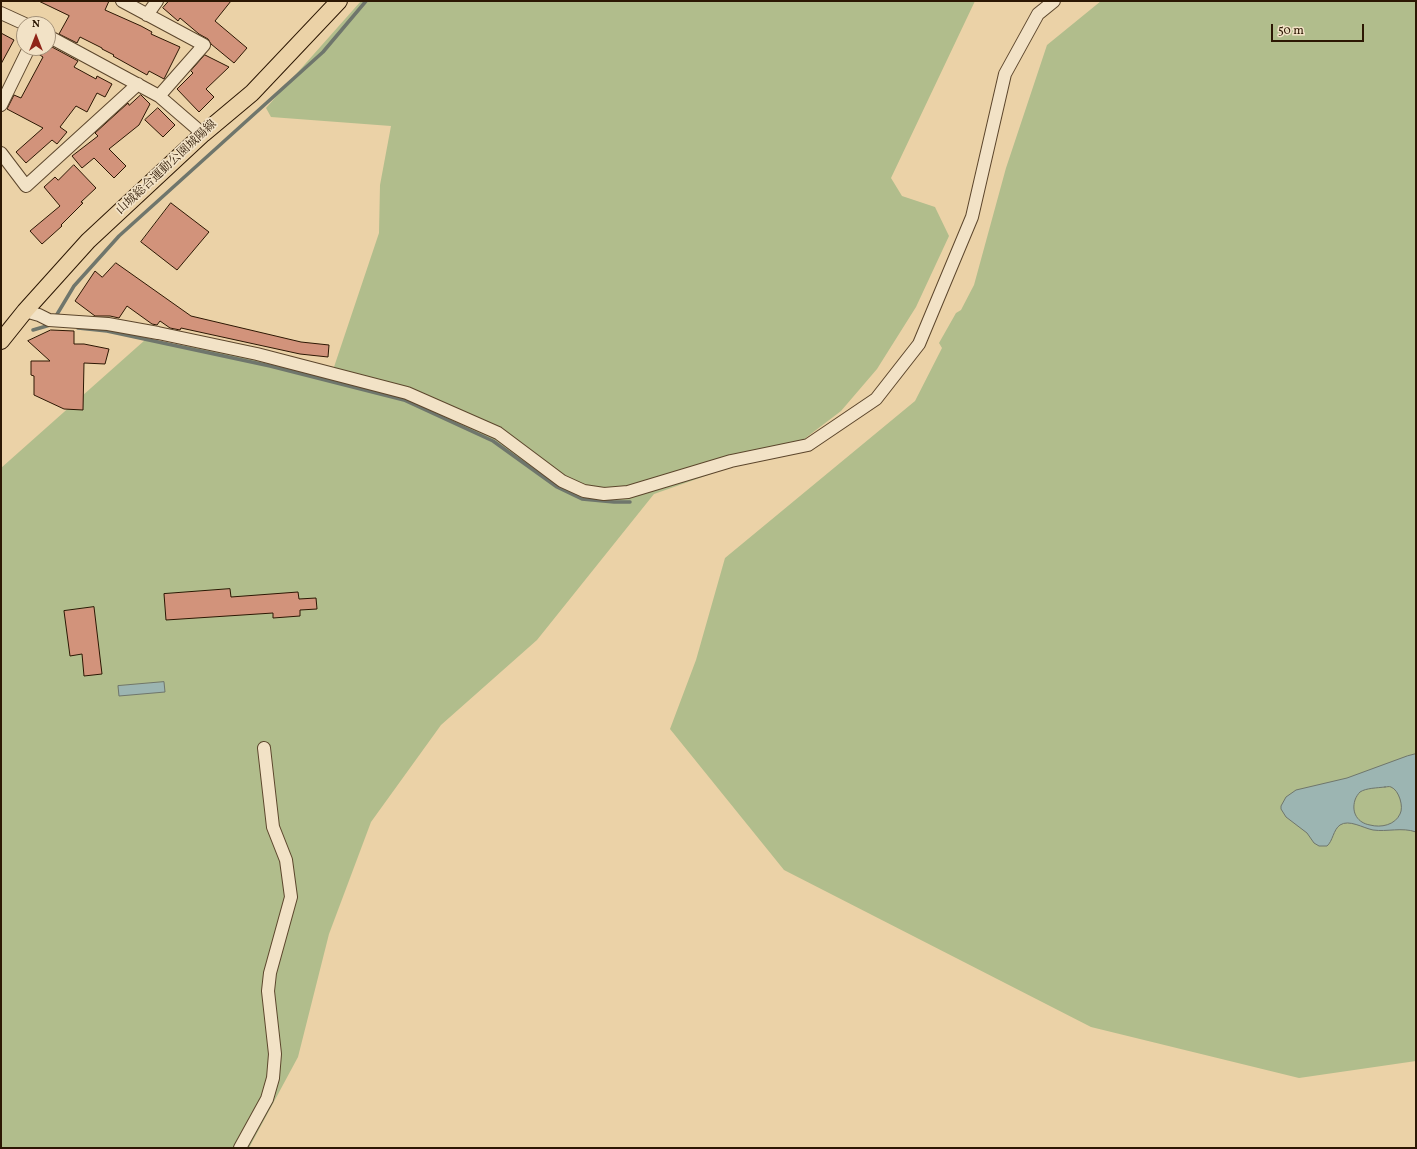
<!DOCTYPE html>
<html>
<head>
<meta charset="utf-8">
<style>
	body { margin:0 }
	#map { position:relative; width:1417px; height:1149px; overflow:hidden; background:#ebd2a7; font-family:Vollkorn,serif }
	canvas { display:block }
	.frame { position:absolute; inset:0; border:2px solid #2c1703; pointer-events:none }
	.north { position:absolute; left:16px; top:16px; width:40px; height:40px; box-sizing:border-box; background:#f2e2c6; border:1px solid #a39178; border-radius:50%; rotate:0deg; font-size:11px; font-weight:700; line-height:16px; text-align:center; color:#2c1703 }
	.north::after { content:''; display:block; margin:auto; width:14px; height:18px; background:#8f2418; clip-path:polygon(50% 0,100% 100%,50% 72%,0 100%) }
	.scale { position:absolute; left:1271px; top:24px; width:93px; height:18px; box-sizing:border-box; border:2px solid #2c1703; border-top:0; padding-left:5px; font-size:12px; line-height:14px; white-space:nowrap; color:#2c1703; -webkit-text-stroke:3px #f2e2c6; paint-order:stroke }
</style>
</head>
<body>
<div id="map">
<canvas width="1417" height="1149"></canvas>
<div class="frame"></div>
<div class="north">N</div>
<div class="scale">50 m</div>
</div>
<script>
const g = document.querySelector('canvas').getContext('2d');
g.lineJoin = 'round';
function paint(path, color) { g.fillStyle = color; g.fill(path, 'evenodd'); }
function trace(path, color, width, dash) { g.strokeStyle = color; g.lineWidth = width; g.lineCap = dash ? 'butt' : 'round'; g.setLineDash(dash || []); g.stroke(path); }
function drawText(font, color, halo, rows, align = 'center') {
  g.font = font + ' Vollkorn,"Noto Serif JP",serif'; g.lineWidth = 3.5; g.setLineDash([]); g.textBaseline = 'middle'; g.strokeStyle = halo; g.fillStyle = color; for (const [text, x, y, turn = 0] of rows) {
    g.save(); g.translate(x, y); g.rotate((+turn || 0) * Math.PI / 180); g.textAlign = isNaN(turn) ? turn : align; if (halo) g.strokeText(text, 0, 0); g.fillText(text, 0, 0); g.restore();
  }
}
const green = new Path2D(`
	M361 1H975L891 178 902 196 935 207 949 236 916 307 877 369 841 411 799 443 654 494 537 640 441 725 371 822 329 934 298 1057 249 1148H1V468L145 340 334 367 379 233 380 185 391 126 271 117 266 108Z
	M1101 1H1416V1061L1299 1078 1091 1027 784 870 670 729 696 660 725 558 915 401 942 348 939 343 956 313 961 310 974 285 1006 168 1047 45Z`);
const water = new Path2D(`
	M164 682 165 692 119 696 118 686Z
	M1416 754V832C1402 827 1387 832 1373 830 1363 828 1349 819 1340 825 1333 830 1333 841 1327 846H1319L1314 843 1307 833 1286 817 1281 809V806L1286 797 1296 790 1347 778 1407 756ZM1385 787C1387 787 1389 786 1391 787 1399 790 1404 807 1400 814 1395 825 1381 828 1370 825 1358 823 1351 813 1355 800 1356 797 1358 794 1360 792 1366 788 1377 788 1385 787Z`);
const stream = new Path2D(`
	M56 316 74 286 119 236 323 52 366 1
	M78 328 107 331 270 366 404 400 493 441 557 487 582 499 614 502H630
	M33 330 50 325`);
const building = new Path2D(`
	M39 1H109L105 10 141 26 152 32 151 34 180 47 164 79 149 71 147 75 113 56 114 55 102 49V48L80 37 77 43 59 34 69 16Z
	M169 1H231L215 21 247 48 234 63 211 44 208 39 199 34 180 18 178 21 163 8Z
	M1 33 14 40 1 64Z
	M52 47 78 61 74 67 96 79 97 76 112 84 105 97 97 93 87 112 76 106 60 127 67 132 57 144 52 140 26 163 16 152 43 128 7 109 14 95 21 98 43 57 35 52 36 48H51Z
	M205 55 229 67 206 89 214 97 199 112 177 89 193 73 191 71Z
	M141 95 150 104 139 125 109 149 126 166 114 178 94 158 82 168 72 156 98 136 95 133 128 103 129 105Z
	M158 108 175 125 163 137 145 120Z
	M74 165 96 188 81 202 83 203 61 225 62 226 42 244 30 231 60 206 44 187 55 177 58 180Z
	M171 203 209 232 177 270 141 242Z
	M116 263 191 316 301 342 329 345 328 357 300 354 181 328 180 330 170 328 160 321 157 325 152 324 127 306 119 318 110 316H95L75 301 95 271 102 277Z
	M51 330 74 331V344H84L109 349 105 364 84 363 83 410 64 409 34 395V376L31 375V361H50L28 341Z
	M230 589 231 597 298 592 299 599 316 598 317 609 300 610V616L273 618V613L166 620 164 594Z
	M94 607 102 674 84 676 82 654 70 656 64 611Z`);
const minor = new Path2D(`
	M122 1 204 45 159 96
	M1 13 25 24
	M147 15 157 1
	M48 36 159 96 203 134
	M1 105 29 48
	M1 153 26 186 138 84
	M25 311 39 315 49 320 108 324 158 333 257 354 407 393 498 433 562 481 584 491 604 494 628 492 731 461 808 445 876 399 919 344 972 217 1005 74 1038 14 1054 1
	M240 1148 267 1099 273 1078 275 1054 268 991 270 973 291 897 286 860 273 827 264 748`);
const major = new Path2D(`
	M1 341 25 311 88 241 203 134 252 93 339 1`);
const streetNames = [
	["山城総合運動公園城陽線",167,168,-43]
];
paint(green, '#b1bd8c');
paint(water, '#9cb5b2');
trace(water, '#6f766c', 1);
trace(stream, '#6f766c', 3.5);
paint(building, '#d2937b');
trace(building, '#2c1703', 1);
trace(minor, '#5c462c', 14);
trace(major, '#2c1703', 18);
trace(minor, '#f2e2c6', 12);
trace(major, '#ebd2a7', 16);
drawText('12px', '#2c1703', '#f2e2c6', streetNames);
</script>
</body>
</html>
